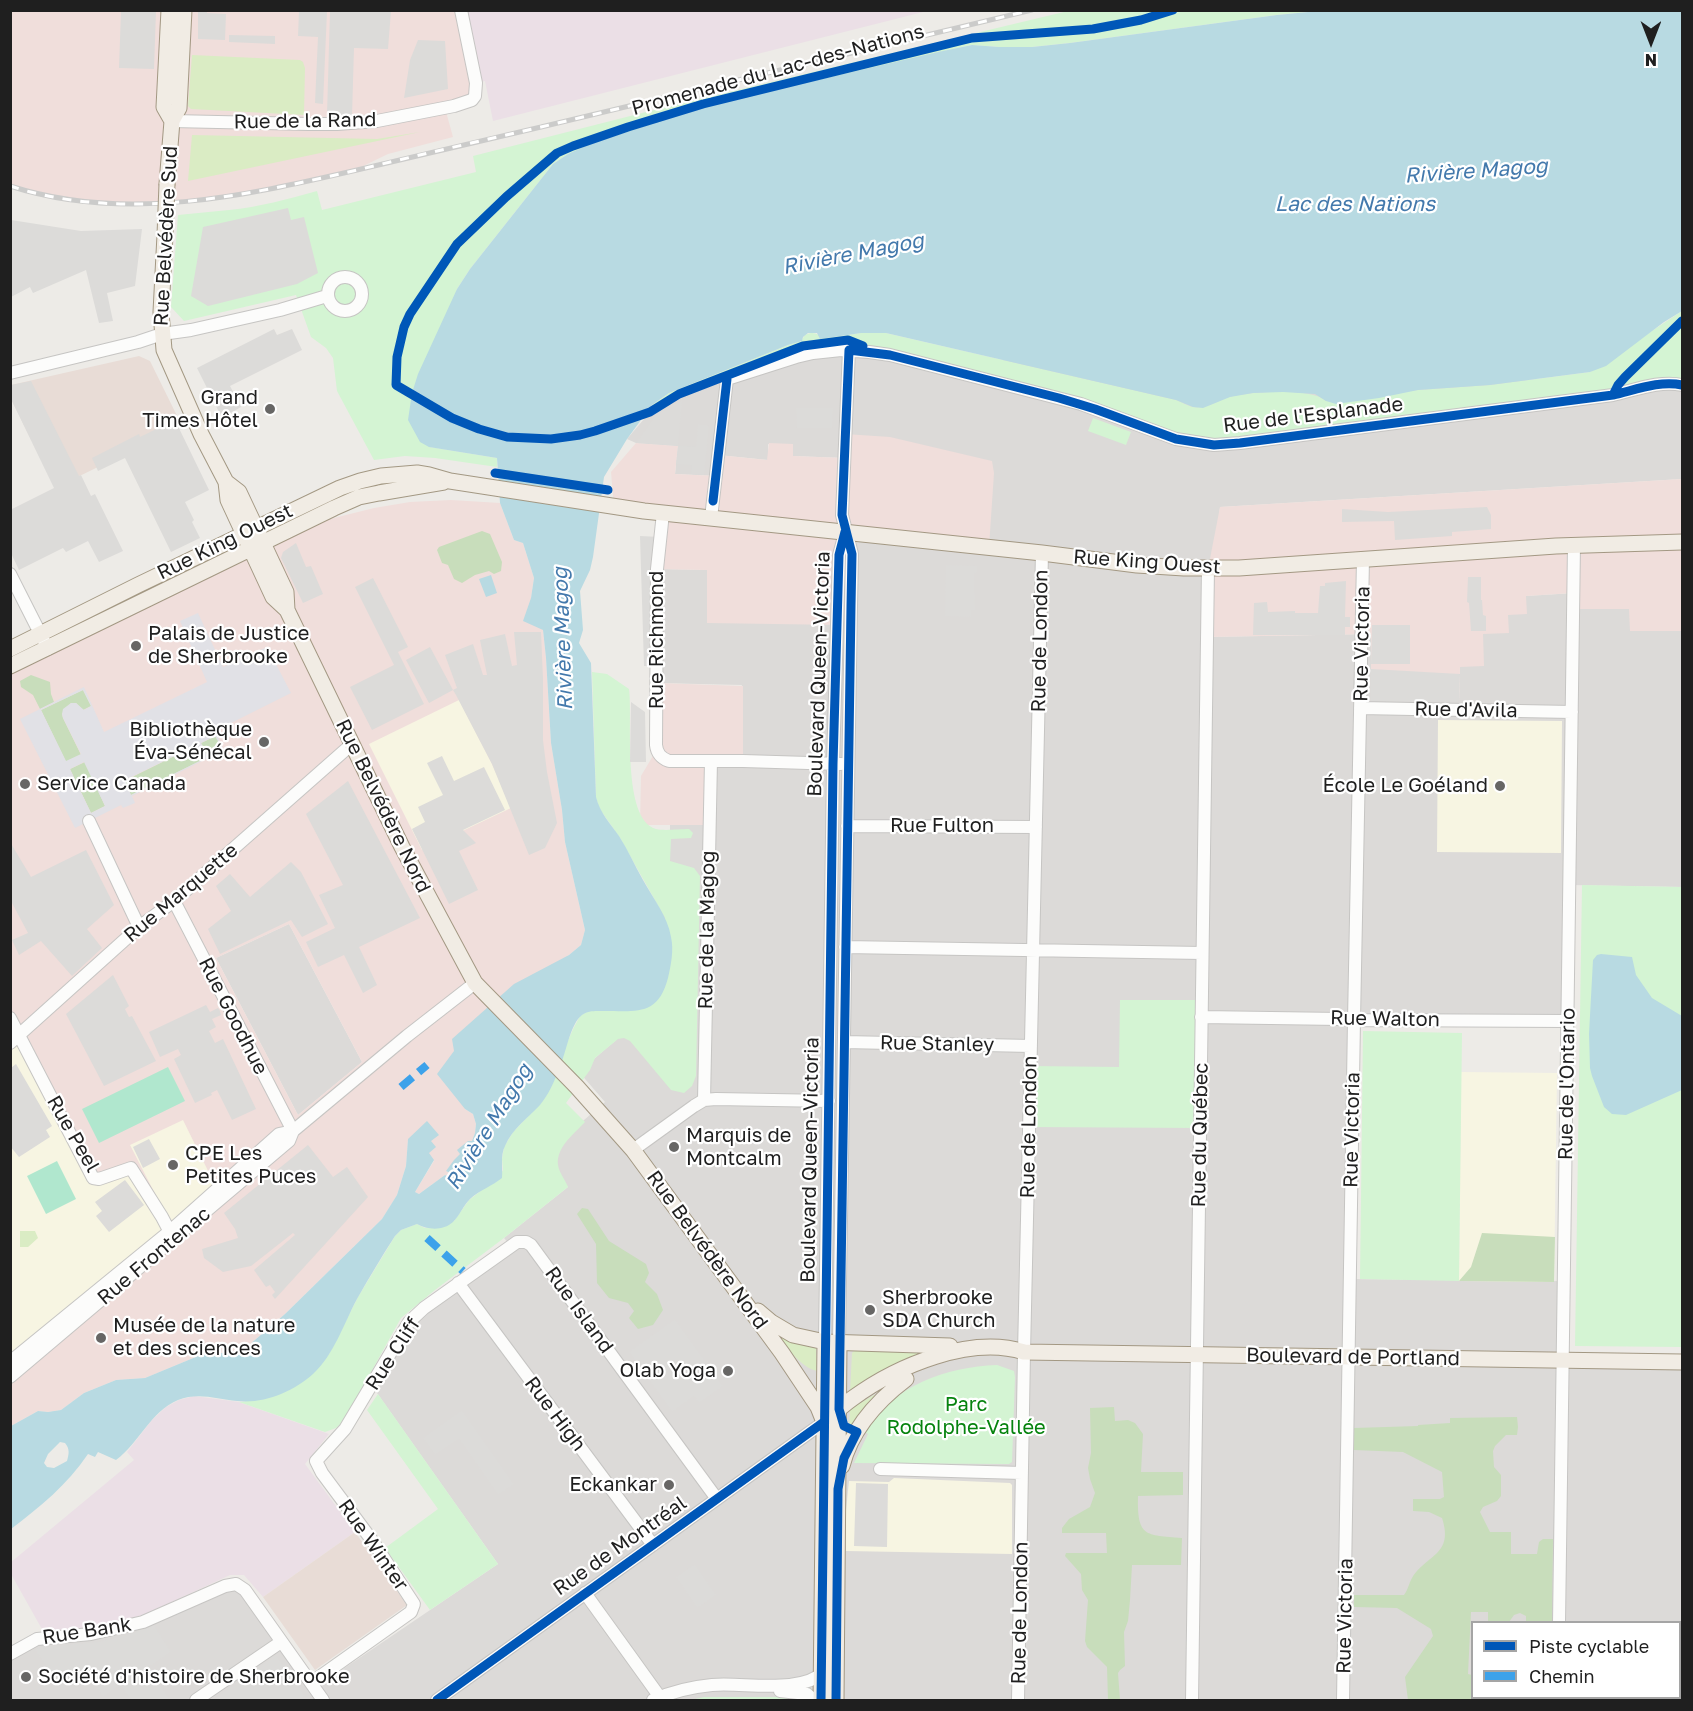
<!DOCTYPE html>
<html>
<head>
<meta charset="utf-8">
<style>
	body { margin:0 }
	#map { position:relative; width:1693px; height:1711px; overflow:hidden; background:#edebe7; font-family:"Golos Text",sans-serif }
	canvas { display:block }
	.frame { position:absolute; inset:0; border:12px solid #1f1f1f; pointer-events:none }
	.legend { position:absolute; left:1471px; top:1621px; width:210px; height:78px; box-sizing:border-box; background:#fff; border:2px solid #a5a5a5; margin:0; padding:8px 10px; list-style:none; font-size:18px; color:#1f1f1f }
	.legend li { display:flex; align-items:center; gap:12px; height:30px }
	.legend b { width:30px; border:2px solid #a5a5a5 }
	.north { position:absolute; left:1621px; top:12px; width:60px; height:60px; -webkit-text-stroke:4px #fff; paint-order:stroke; rotate:180deg; font-size:16px; font-weight:700; line-height:24px; text-align:center; color:#1f1f1f }
	.north::after { content:''; display:block; margin:auto; width:21px; height:27px; background:#1f1f1f; clip-path:polygon(50% 0,100% 100%,50% 72%,0 100%) }
</style>
</head>
<body>
<div id="map">
<canvas width="1693" height="1711"></canvas>
<div class="frame"></div>
<ul class="legend">
<li><b style="height:8px;background:#0057b8"></b>Piste cyclable</li>
<li><b style="height:8px;background:#3da2ea"></b>Chemin</li>
</ul>
<div class="north">N</div>
</div>
<script>
const g = document.querySelector('canvas').getContext('2d');
g.lineJoin = 'round';
function paint(path, color) { g.fillStyle = color; g.fill(path, 'evenodd'); }
function trace(path, color, width, dash) { g.strokeStyle = color; g.lineWidth = width; g.lineCap = dash ? 'butt' : 'round'; g.setLineDash(dash || []); g.stroke(path); }
function drawText(font, color, halo, rows, align = 'center') {
  g.font = font + ' "Golos Text",sans-serif'; g.lineWidth = 4.5; g.setLineDash([]); g.textBaseline = 'middle'; g.strokeStyle = halo; g.fillStyle = color; for (const [text, x, y, turn = 0] of rows) {
    g.save(); g.translate(x, y); g.rotate((+turn || 0) * Math.PI / 180); g.textAlign = isNaN(turn) ? turn : align; if (halo) g.strokeText(text, 0, 0); g.fillText(text, 0, 0); g.restore();
  }
}
const residential = new Path2D(`
	M813 353 1682 385V479L1220 507 1207 637 1371 634 1459 701 1460 667 1483 634 1508 615 1526 596 1574 593V609H1630V631H1682V887L1570 885 1568 1021 1354 1020 1350 1279 1564 1281 1563 1360 1682 1362V1700H11V1654L32 1641 91 1634 236 1584 315 1688 498 1564 372 1386 409 1322 510 1245 504 1238 568 1187 541 1157 605 1102 579 1072 624 1033 670 876V825H709L711 761 742 685 657 683V569L707 570 708 623 844 458 792 456 768 444V460L718 455 716 476 675 474 678 446 636 443 627 439 650 412 696 390 727 379ZM1472 1622H1680V1698H1472Z
	M289 924 362 1062 298 1115 216 958Z`);
const commercial = new Path2D(`
	M11 11H461L475 96 445 108 453 137 388 154 355 170 289 185 204 201 118 205 79 201 50 196 11 186Z
	M845 434 890 437 992 461 994 473 989 547 845 532 841 625 707 623V570L657 569 663 513 614 507 611 472 636 443 678 446 675 474 716 476 718 455 767 460 769 443 793 444V456L844 458Z
	M1682 479V631H1630L1629 609H1573V593L1526 596 1527 614 1508 615 1509 633 1483 634 1484 666 1460 667 1459 701H1371V634L1207 637 1208 569 1220 507Z
	M451 500 500 503 514 540 523 543 534 578 531 598 543 630 546 658 551 743 562 810 565 842 585 930 581 945 455 1050 465 1109 473 1114 476 1124 475 1133 472 1141 458 1151 461 1154 446 1171 454 1175 452 1179 445 1175 419 1194 415 1192 434 1161 408 1139 406 1166 397 1195 382 1219 285 1314 241 1352 203 1354 145 1378 116 1380 84 1393 61 1410 48 1412 38 1411 11 1426 10 658 254 538 374 508 410 502ZM289 924 362 1062 298 1115 216 958Z
	M657 683 743 686V761H711L709 825H640L641 776 657 749Z`);
const industrial = new Path2D(`
	M461 11H927L493 121 485 81 476 83Z
	M194 1396 239 1402 329 1434 305 1464 355 1532 263 1597 244 1575H230L146 1614 99 1629 43 1631 11 1574 10 1563 134 1460 127 1452 152 1420 166 1407 179 1400Z`);
const education = new Path2D(`
	M459 700 492 764 511 808 422 850 369 744Z
	M1438 720 1562 721 1561 853 1437 852Z
	M19 1035 93 1178 128 1169 165 1229 10 1355V1043Z
	M1461 1072 1557 1073 1554 1282 1459 1281Z
	M183 1120 215 1185 170 1223 130 1145Z
	M894 1478 1010 1483 1012 1485V1554L846 1551V1510L849 1481 889 1482Z`);
const military = new Path2D(`
	M139 356 150 361 182 426 55 488 11 399V385Z
	M355 1532 407 1605 315 1670 263 1597Z`);
const grass = new Path2D(`
	M192 55 300 60 303 62 305 68 304 115 191 109 188 106Z
	M420 132 188 181 192 135 377 139Z
	M20 1231H35L38 1238 28 1247H20Z
	M776 1332 816 1347 817 1371C799 1367 786 1345 776 1332Z
	M854 1351H917L919 1355 850 1392 852 1353Z
	M874 1395H878L854 1424 849 1425 850 1409Z`);
const forest = new Path2D(`
	M482 531 490 534 502 562 501 571 494 574 489 571 475 575 462 583 454 579 448 565 442 563 437 550 439 547Z
	M31 675 50 682 51 694 54 702 40 709 33 695 21 687 20 681Z
	M83 690 91 706 83 710 76 703H71L62 714 63 718 81 755 66 762 41 710Z
	M216 736 223 750 208 757 201 743Z
	M197 745 204 759 131 795 124 781Z
	M85 762 105 806 91 813 70 769Z
	M582 1208 588 1209 609 1241 646 1264 649 1273 645 1282 657 1294 663 1310 653 1325 638 1329 629 1318 634 1311 628 1303 609 1298 597 1283 596 1244 577 1214Z
	M1482 1233 1555 1237 1554 1282 1459 1281 1471 1267Z
	M1114 1407 1115 1421 1128 1420 1135 1423 1143 1434 1141 1472H1183V1495L1138 1496C1137 1537 1145 1535 1182 1538L1181 1565H1132L1130 1600 1128 1621 1124 1632 1125 1666 1120 1670 1118 1673 1120 1700H1108L1107 1667 1087 1647 1085 1641 1088 1600 1082 1590 1081 1574 1065 1556 1066 1553H1107L1106 1533H1062V1528L1069 1519 1090 1507 1095 1493 1090 1479 1088 1468 1091 1453 1090 1408Z
	M1517 1417 1518 1427 1517 1435H1506L1495 1446 1493 1451 1494 1467 1501 1475V1496L1497 1501 1483 1507 1480 1512 1490 1532H1511V1554H1537L1539 1542 1543 1539H1553L1552 1622H1526V1616L1520 1613 1514 1615 1509 1622H1488V1612H1471L1468 1674 1472 1675V1698H1552V1700H1408L1405 1677 1433 1636 1431 1629 1397 1608 1354 1607V1595H1404C1408 1590 1409 1583 1412 1578 1427 1554 1454 1555 1442 1518L1429 1512 1413 1511V1499H1440L1444 1497 1442 1472 1403 1452 1354 1450V1428L1418 1426V1425L1450 1423V1418Z`);
const park = new Path2D(`
	M1068 11H1318L1277 15 1070 43 1032 47H999L971 45 893 63 568 154 553 164 470 269 457 289 430 447 497 458V467L435 458 405 456 374 460 337 391 333 358 326 348 311 337 296 295 184 321 171 307 178 215C195 213 212 212 229 210 259 207 288 199 317 191L322 210 476 172 473 156 646 112Z
	M1682 311V385L1214 445 1095 409 849 350 727 379 696 390 650 412 652 405 669 393 788 345 801 341 805 335C814 331 817 334 824 338L861 333H886L1176 400C1181 402 1188 406 1193 407 1207 409 1217 401 1229 397 1250 392 1310 387 1326 401L1418 390 1490 385 1590 372Z
	M1093 418 1131 432 1126 445 1088 431Z
	M592 672 607 674 629 689C633 718 621 819 656 829 664 831 680 829 689 829L693 833 691 838 671 839 670 861 694 868 700 876 696 1076 692 1086 684 1093 671 1090 630 1041 624 1038 618 1039 595 1058 590 1070 566 1103 585 1122C574 1134 556 1147 558 1165 559 1172 565 1180 568 1187L504 1238 435 1290 401 1318 344 1421 336 1428 325 1432 239 1402 256 1400 329 1354 358 1297 395 1236 401 1230 417 1224 425 1228 454 1221 469 1200 487 1186 496 1182 503 1170 502 1159 504 1147 513 1132 541 1103 573 1029 580 1016 588 1011H599L665 918 620 838 599 808 596 798Z
	M1582 885 1682 887V1347L1575 1346Z
	M1120 1000H1202L1200 1128 1029 1127 1030 1066 1119 1067Z
	M1363 1031 1462 1033 1459 1281 1360 1279Z
	M997 1365 1014 1371 1015 1377 1012 1462 1009 1464 854 1463 868 1434 865 1432C893 1385 946 1367 997 1365Z
	M378 1394 498 1564 430 1610 385 1548 438 1509 367 1410Z
	M704 1697H790L798 1700H691Z`);
const pitch = new Path2D(`
	M168 1067 185 1101 99 1143 82 1109Z
	M57 1161 76 1199 46 1214 27 1176Z`);
const parking = new Path2D(`
	M121 11H156L154 69 119 68Z
	M198 11H207V13L226 14 225 40 198 39Z
	M299 11H327L323 104 315 103 318 37 298 36Z
	M330 11H391L388 49 354 48 352 116 327 115Z
	M229 35 275 36V44L229 42Z
	M418 40 445 41 448 89 404 98 410 60Z
	M288 208 291 220 304 217 318 273 297 284 208 306 191 296 203 227Z
	M11 220 81 231 142 229 135 286 107 293 113 321 99 323 86 270 33 293 30 287 11 297Z
	M274 329 277 335 292 329 302 350 230 386 241 407 222 418 197 368Z
	M31 381 79 476 81 475 91 496 95 494 123 551 99 562 88 541 66 552 63 548 19 570 11 553V508L12 509 54 488 11 399V385Z
	M682 401 678 446 696 447 698 424 709 426 704 475 691 474 692 465 676 464 678 446 636 443 655 416 666 408Z
	M796 408H833L832 428H797Z
	M175 420 209 490 185 502 194 520 192 522 200 538 171 552 125 458 98 471 92 458 139 434 140 437Z
	M1487 507 1491 515V529L1452 532V536L1395 540 1394 521 1342 522V509L1388 512Z
	M640 536 660 537 657 666H644Z
	M296 543 306 567 311 566 323 594 303 603 281 558 283 552Z
	M946 565 977 566V572L974 573 975 610H971V617L945 616Z
	M1468 577H1481V600H1482L1483 615 1486 616V631H1471L1469 603 1467 602Z
	M373 578 408 647 398 652 424 704 372 730 350 687 394 665 355 587Z
	M1346 581 1345 617H1350V627H1345V635H1253L1254 603 1267 602 1268 612 1295 611V613H1318L1320 586H1325V583Z
	M1372 625H1410V664H1371Z
	M514 632H541L543 679V740L547 772 557 823 545 848 529 855 492 764 456 695 453 690 429 703 406 660 430 647 453 690 457 688 445 655 473 644 483 675H487L480 640 505 634 512 666 517 665Z
	M1371 669 1460 674 1459 701H1371Z
	M631 702 645 712 646 762H630Z
	M442 756 454 781 484 767 505 810 463 830 476 843 459 851 478 890 449 904 412 829 425 822 418 807 443 795 427 763Z
	M348 781 420 918 359 947 377 985 363 993 344 955 318 967 306 942 335 928 319 895 343 885 306 814Z
	M10 842 31 877 86 850 114 905 87 929 102 948 72 976 41 941 19 955 12 940 28 933 11 901Z
	M291 862 301 872 328 924 302 937 291 920 220 954 208 929 231 911 216 886 230 874 250 897Z
	M113 975 129 1006 125 1009 129 1017 132 1016 156 1061 104 1086 66 1014Z
	M206 1005 210 1012 218 1008 220 1011 221 1015 212 1019 216 1027 209 1031 215 1043 223 1039 256 1109 232 1120 217 1090 211 1093 212 1095 195 1103 174 1059 181 1055 178 1049 160 1057 149 1032Z
	M16 1064 52 1126 46 1130 50 1137 19 1157 10 1146 11 1068Z
	M149 1139 160 1159 143 1168 133 1147Z
	M308 1145 333 1177 347 1167 368 1197 275 1299 272 1295 275 1292 270 1285 266 1287 254 1270 295 1235 293 1233 251 1266 223 1272 204 1258 202 1249 238 1238 235 1229 224 1213Z
	M125 1180 144 1205 109 1232 96 1216 102 1211 95 1202Z
	M675 1319 723 1386 699 1403 694 1396 672 1412 629 1352Z
	M462 1410 514 1484 498 1495 459 1439 435 1455 423 1438Z
	M856 1483 888 1484 887 1547 854 1546Z
	M695 1564 716 1595 697 1608 676 1577Z
	M154 1625 171 1652 149 1667 170 1700H131L120 1685 103 1697 89 1675 63 1691 35 1650 41 1647 99 1642 133 1633Z
	M276 1655 305 1696 299 1700H219L217 1697Z`);
const plaza = new Path2D(`
	M198 613 223 667 267 647 291 693 215 731 224 750 132 796 135 803 123 808 121 805 75 828 20 719 84 687 104 732 207 682 180 621ZM83 690 91 706 84 710 76 703H71L63 709 62 714 63 718 81 754 66 761 41 710ZM215 736 223 750 208 757 201 743ZM197 745 204 759 131 795 125 780ZM84 762 105 806 91 813 70 769Z`);
const water = new Path2D(`
	M1318 11H1682V311L1664 322 1606 366 1590 372 1490 385 1418 390 1379 398 1336 404 1326 401 1315 394 1283 392 1253 393 1230 397 1203 408 1193 407 1176 400 886 333H861L820 339 817 333H808L803 337 802 341 788 345 669 393 652 405 627 439 604 477 593 557 590 570 580 591 583 630 579 643 591 663 596 797C600 813 610 823 619 836 628 850 635 866 643 880 653 898 668 917 671 937 674 950 671 965 668 978 658 1016 637 1011 604 1011 597 1011 588 1010 582 1015 570 1024 566 1054 559 1069 554 1082 549 1094 540 1105 528 1118 512 1129 505 1146 500 1156 503 1167 502 1178 492 1186 480 1190 470 1199 463 1206 460 1215 453 1222 443 1231 428 1230 417 1224L401 1230 395 1236C382 1256 369 1278 357 1299 344 1323 334 1355 313 1374 293 1392 264 1404 237 1401 217 1399 198 1392 178 1400 150 1412 139 1443 116 1460L98 1452 95 1457 88 1454C67 1485 40 1507 11 1529V1426L38 1411 48 1412 61 1410 84 1393 116 1380 145 1378 203 1354 241 1352 285 1314 382 1219 397 1195 406 1166 408 1139 427 1121 439 1135 431 1141 436 1147 429 1153 434 1160 415 1192 419 1194 445 1175 452 1178 454 1175 446 1171 454 1160 460 1154 457 1150 468 1141H472L475 1133 476 1124 473 1114 465 1109 437 1074 454 1051 452 1039 514 984 569 955 581 945 585 930 565 842 562 810 551 743 546 658 543 630 523 621 531 598 534 578 523 543 514 540 500 503 497 458 429 447 420 442 408 420 412 393 418 374 457 289 470 269 553 164 568 154 590 144 710 105 938 52 972 45 999 47H1032L1070 43 1277 15ZM60 1442 65 1443C70 1449 69 1454 67 1461L54 1468 47 1467 44 1463 48 1454Z
	M491 575 497 593 486 597 479 579Z
	M1601 954 1632 957 1636 975 1652 998 1682 1016V1090L1626 1115 1612 1114 1604 1107 1592 1076 1590 1068 1589 1034 1593 960 1597 955Z`);
const minor = new Path2D(`
	M172 121 309 124H337L377 121 454 106 472 100 475 96 476 83 461 10
	M328 294a17 17 0 1 1 34 0a17 17 0 1 1-34 0Z
	M10 373 138 342 162 334 191 330 280 310 327 296
	M663 513 657 569 656 745C657 754 661 758 669 761H743L841 764
	M711 518 727 379 796 357 813 353 841 350 869 352 890 355 1081 404 1176 439 1214 445 1240 443 1613 395C1635 390 1660 380 1682 385
	M10 574 48 649
	M1360 708 1572 712
	M89 821 139 927
	M847 826 1036 827
	M174 901 293 1131
	M845 947 1202 953
	M1201 1017 1340 1019 1358 1020 1568 1021
	M10 1018 93 1178 99 1179 131 1168 162 1217 173 1238
	M844 1042 1031 1046
	M10 1043 139 927 174 901 352 744
	M704 1100 711 761
	M633 1150 694 1106 704 1100 716 1099 829 1101
	M458 1283 653 1545
	M825 1342 833 764 839 555 845 533
	M839 1343 851 606 852 554 842 515 849 350
	M10 1362 169 1232 279 1134 293 1131 407 1036 475 983
	M10 1377 289 1141 293 1131
	M880 1469 1022 1473
	M585 1593 662 1700
	M1559 1622 1574 545
	M10 1654 37 1639 91 1634 143 1622 225 1586 236 1584 245 1590 323 1700
	M311 1683 411 1612 414 1604 374 1543 322 1473 316 1461 345 1429 409 1322 424 1308 517 1242H526L531 1245 717 1499
	M780 1691 807 1694 814 1700
	M196 1700 281 1642
	M437 1700 824 1422
	M653 1700C671 1692 691 1687 712 1685 744 1682 801 1695 825 1671
	M1018 1700 1024 1352 1042 553
	M1192 1700 1208 569
	M1343 1700 1354 1020 1363 559
	M1558 1700V1698`);
const major = new Path2D(`
	M169 10 164 107 172 121
	M167 184 172 121 179 108 184 10
	M165 235 161 312 164 350 201 434 226 482 228 500 273 597 287 610 402 847 475 983 577 1087 633 1150 782 1353 818 1407 824 1422
	M226 482 239 492 286 592 287 610
	M10 649 138 585 340 488 360 481 381 476 417 473 429 475 450 481 644 511 1042 553 1137 565 1184 568H1239L1556 546 1682 542
	M10 666 334 508 359 497 379 493 444 482
	M758 1311 771 1322 793 1335 825 1342 950 1346
	M824 1422C833 1414 843 1405 853 1398 897 1366 970 1335 1024 1352L1682 1362
	M842 1466C851 1430 877 1401 906 1379
	M821 1700 825 1342
	M836 1700 839 1343`);
const rail = new Path2D(`
	M10 186C125 223 244 196 357 170 419 155 480 141 541 127 705 88 869 49 1032 10`);
const majorBridge = new Path2D(`
	M165 235 167 184`);
const quiet = new Path2D(`
	M401 1087 427 1065
	M427 1238 463 1271`);
const cycleway = new Path2D(`
	M863 346 848 340 803 346 679 394 650 412 595 431 580 435 551 439 507 437 479 429 452 418 396 385 397 357 404 327 410 314 457 244 506 197 557 153 573 146 628 127 703 104 972 38 1093 29 1141 20 1173 10
	M1613 395 1618 385 1625 377 1682 321
	M495 473 608 490
	M713 501 727 379
	M437 1700 824 1422
	M821 1700 833 764 839 555 845 532
	M836 1700 838 1489 844 1458 857 1432 844 1426 839 1409 851 606 852 554 842 515 849 350 890 355 1059 398 1095 409 1176 439 1214 445 1240 443 1613 395C1635 390 1660 380 1682 385`);
const markers = [
	[270,409,6,"#676665"],
	[136,646,6,"#676665"],
	[264,742,6,"#676665"],
	[25,784,6,"#676665"],
	[1500,786,6,"#676665"],
	[674,1147,6,"#676665"],
	[173,1165,6,"#676665"],
	[870,1310,6,"#676665"],
	[101,1338,6,"#676665"],
	[728,1371,6,"#676665"],
	[669,1485,6,"#676665"],
	[26,1677,6,"#676665"]
];
const streetNames = [
	["Promenade du Lac-des-Nations",778,70,-15],
	["Rue de la Rand",305,121,-1],
	["Rue Belvédère Sud",166,236,-87],
	["Rue de l'Esplanade",1313,415,-7],
	["Rue King Ouest",225,542,-26],
	["Rue King Ouest",1147,562,4],
	["Rue Richmond",657,640,-90],
	["Rue de London",1040,641,-89],
	["Rue Victoria",1362,644,-89],
	["Boulevard Queen-Victoria",819,674,-88],
	["Rue d'Avila",1466,710,1],
	["Rue Belvédère Nord",383,806,64],
	["Rue Fulton",942,826],
	["Rue Marquette",181,893,-40],
	["Rue de la Magog",707,930,-89],
	["Rue Goodhue",233,1016,63],
	["Rue Walton",1385,1019,1],
	["Rue Stanley",937,1044,1],
	["Rue de l'Ontario",1567,1084,-89],
	["Rue de London",1029,1127,-89],
	["Rue Victoria",1352,1130,-89],
	["Rue Peel",73,1134,60],
	["Rue du Québec",1200,1135,-89],
	["Boulevard Queen-Victoria",810,1160,-89],
	["Rue Belvédère Nord",707,1250,54],
	["Rue Frontenac",154,1256,-40],
	["Rue Island",579,1310,54],
	["Rue Cliff",393,1354,-57],
	["Boulevard de Portland",1353,1357,1],
	["Rue High",555,1414,53],
	["Rue Winter",373,1545,55],
	["Rue de Montréal",620,1546,-35],
	["Rue de London",1020,1613,-89],
	["Rue Victoria",1345,1616,-89],
	["Rue Bank",87,1631,-9]
];
const poiNames = [
	["Grand",258,398,"right"],
	["Times Hôtel",258,421,"right"],
	["Palais de Justice",148,634],
	["de Sherbrooke",148,657],
	["Bibliothèque",252,730,"right"],
	["Éva-Sénécal",252,753,"right"],
	["Service Canada",37,784],
	["École Le Goéland",1488,786,"right"],
	["Marquis de",686,1136],
	["Montcalm",686,1159],
	["CPE Les",185,1154],
	["Petites Puces",185,1177],
	["Sherbrooke",882,1298],
	["SDA Church",882,1321],
	["Musée de la nature",113,1326],
	["et des sciences",113,1349],
	["Olab Yoga",716,1371,"right"],
	["Eckankar",657,1485,"right"],
	["Société d'histoire de Sherbrooke",38,1677]
];
const parkNames = [
	["Parc",966,1405],
	["Rodolphe-Vallée",966,1428]
];
const waterNames = [
	["Rivière Magog",1476,171,-4],
	["Lac des Nations",1355,204],
	["Rivière Magog",853,254,-11],
	["Rivière Magog",563,639,-92],
	["Rivière Magog",489,1127,-58]
];
paint(residential, '#dcdad8');
paint(commercial, '#f0dedb');
paint(industrial, '#ebdfe6');
paint(education, '#f7f5e2');
paint(military, '#e8dcd6');
paint(grass, '#daecc4');
paint(forest, '#c8ddbb');
paint(park, '#d4f4d3');
paint(pitch, '#b0e7ce');
paint(parking, '#dcdbd9');
paint(plaza, '#e1e1e6');
paint(water, '#b8dae2');
trace(minor, '#c6c5c3', 14);
trace(major, '#a39883', 17);
trace(minor, '#fcfcfb', 12);
trace(major, '#f1ece4', 15);
trace(rail, '#cbcbca', 5);
trace(rail, '#fff', 3, [9]);
trace(majorBridge, '#a39883', 17, []);
trace(majorBridge, '#f1ece4', 15);
trace(quiet, '#3da2ea', 8, [15, 8]);
trace(cycleway, '#0057b8', 9);
for (const [x, y, r, color] of markers) { const dot = new Path2D(); dot.arc(x, y, r, 0, 2 * Math.PI); g.fillStyle = color; g.fill(dot); trace(dot, '#fff', 2); }
drawText('20px', '#1f1f1f', '#fff', streetNames);
drawText('20px', '#1f1f1f', '#fff', poiNames, 'left');
drawText('20px', '#06830e', '#fff', parkNames);
drawText('italic 21px', '#4379ac', '#fff', waterNames);
</script>
</body>
</html>
